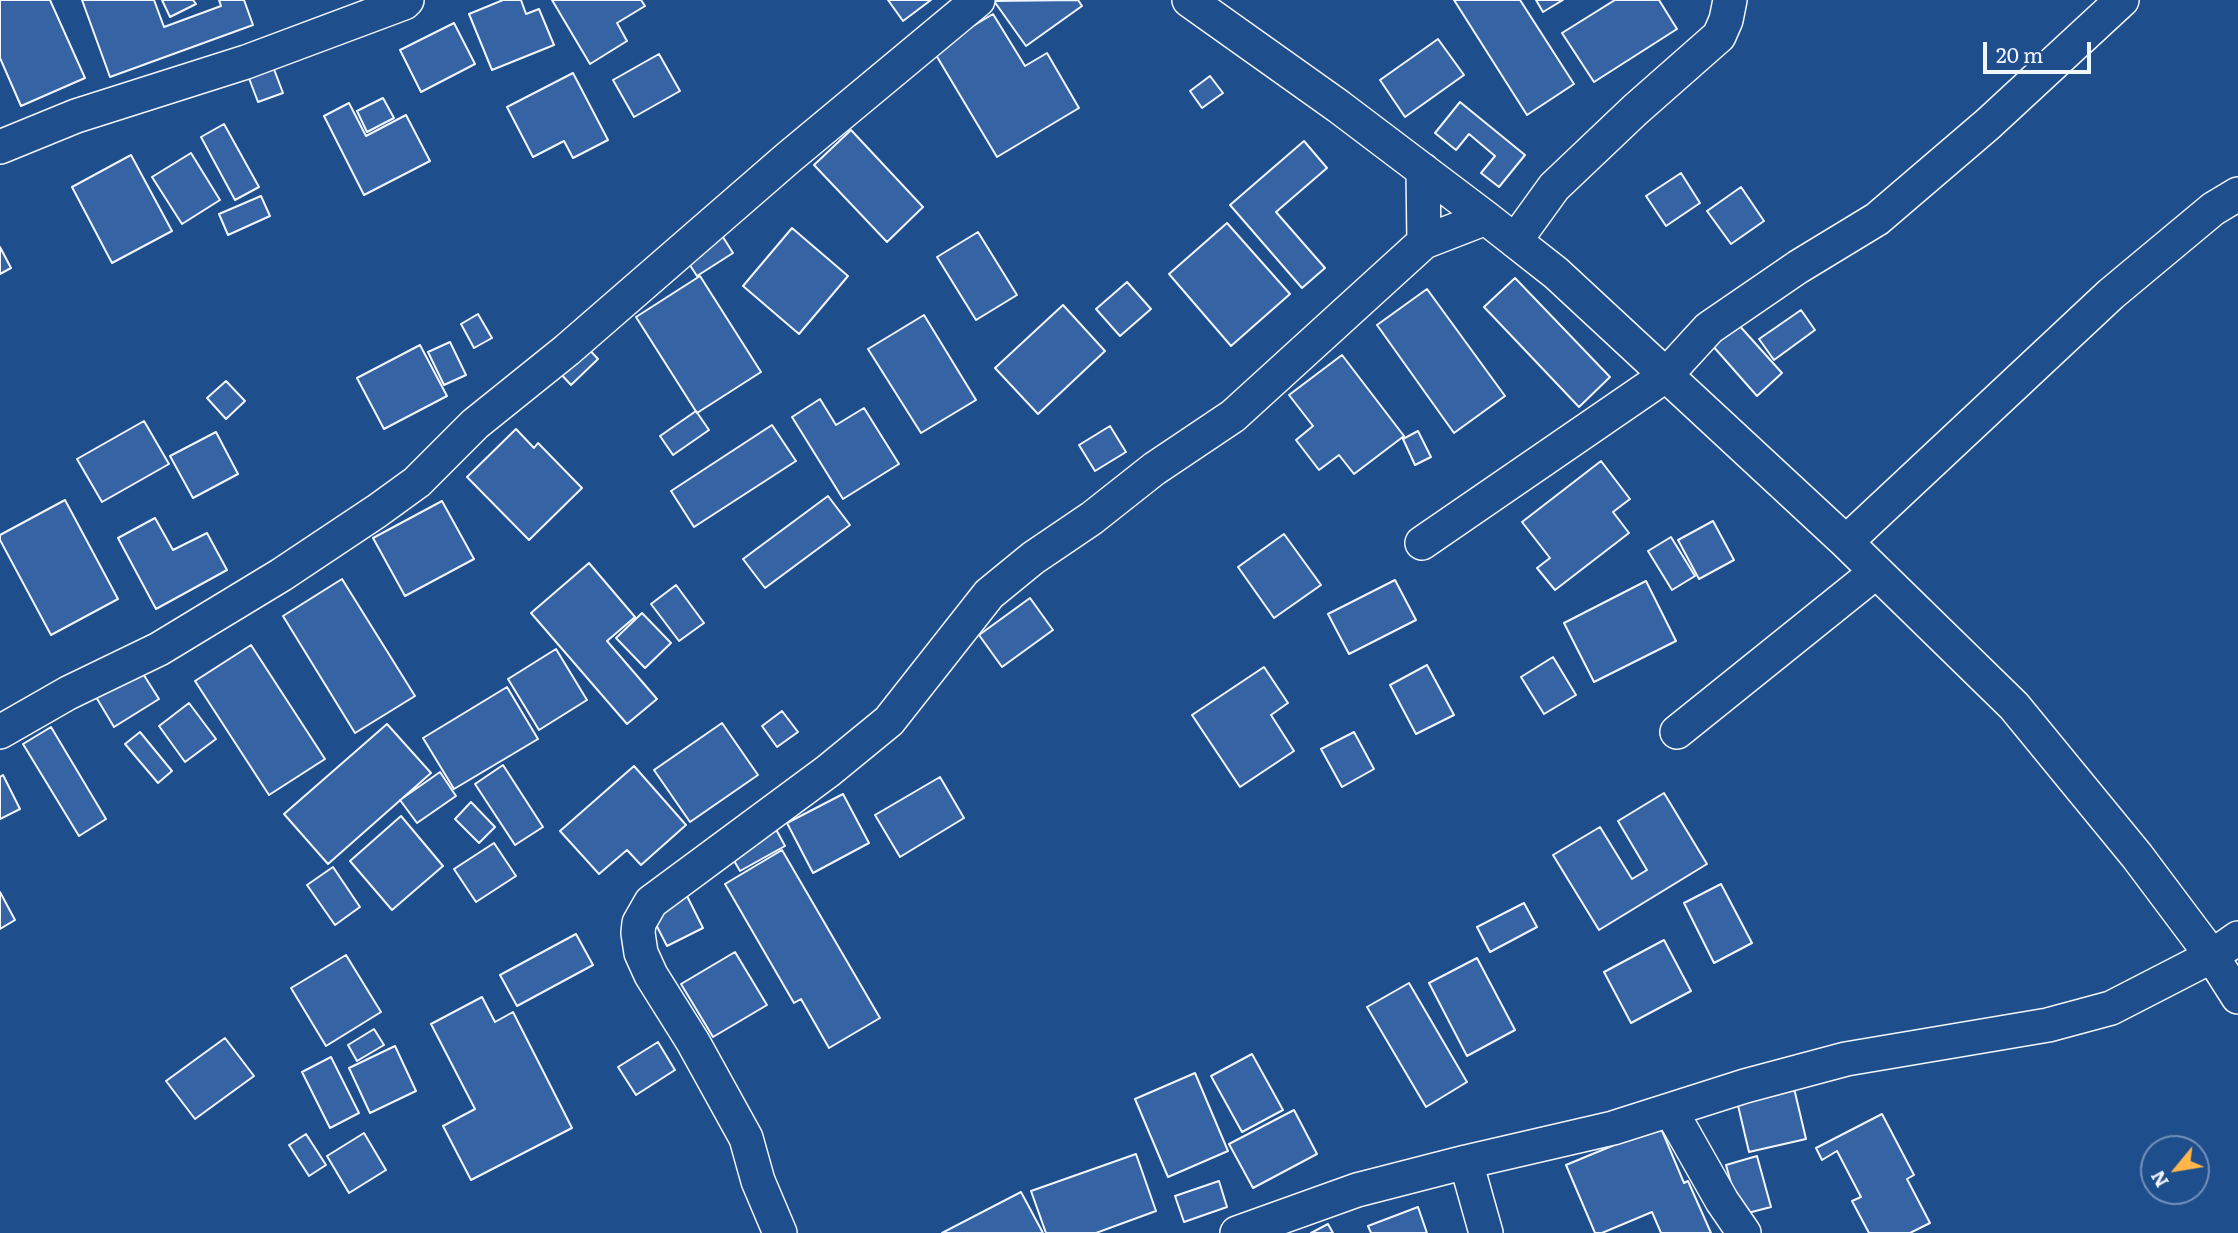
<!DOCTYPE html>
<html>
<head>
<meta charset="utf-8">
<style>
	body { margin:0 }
	#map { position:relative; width:2238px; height:1233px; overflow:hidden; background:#1f4e8c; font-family:Literata,serif }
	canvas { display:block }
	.north { position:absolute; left:2140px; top:1135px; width:70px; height:70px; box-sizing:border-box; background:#1f4e8c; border:2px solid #7391ba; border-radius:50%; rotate:240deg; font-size:19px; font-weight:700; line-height:28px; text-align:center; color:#f2f6ff }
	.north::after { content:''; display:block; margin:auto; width:24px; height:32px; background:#ffb74d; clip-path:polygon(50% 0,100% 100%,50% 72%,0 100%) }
	.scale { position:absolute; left:1983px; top:42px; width:108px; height:32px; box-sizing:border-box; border:4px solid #f2f6ff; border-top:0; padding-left:9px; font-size:21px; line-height:24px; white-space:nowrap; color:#f2f6ff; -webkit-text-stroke:5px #1f4e8c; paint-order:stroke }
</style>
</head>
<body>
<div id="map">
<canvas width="2238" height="1233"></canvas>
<div class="north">N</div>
<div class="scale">20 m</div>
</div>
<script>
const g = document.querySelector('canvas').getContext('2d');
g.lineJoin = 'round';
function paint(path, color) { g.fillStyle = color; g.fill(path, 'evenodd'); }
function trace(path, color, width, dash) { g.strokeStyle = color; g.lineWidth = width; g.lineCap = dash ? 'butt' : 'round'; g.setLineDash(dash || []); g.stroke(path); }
const building = new Path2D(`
	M0 0H50L85 78 21 106 0 58Z
	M82 0H154L164 27 221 6 219 0H244L253 25 110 77Z
	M162 0H193L196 4 170 17Z
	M503 0H521L526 14 539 9 554 45 492 70 469 14Z
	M552 0H641L645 6 617 23 627 41 590 64Z
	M888 0H931L903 21Z
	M1078 0 1082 6 1026 46 994 1Z
	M1454 0H1520L1574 84 1527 115Z
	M1536 0H1563L1543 12Z
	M1615 0H1659L1677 29 1594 82 1562 33Z
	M993 14 1025 66 1047 53 1079 108 997 157 933 50Z
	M454 23 475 64 421 92 400 50Z
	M1438 39 1464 75 1405 117 1380 80Z
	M659 54 680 91 634 117 613 80Z
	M272 64 283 93 258 102 247 73Z
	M573 73 608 140 573 158 564 141 533 157 507 107Z
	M1210 76 1223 93 1202 108 1190 91Z
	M383 98 394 118 367 132 357 111Z
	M1460 102 1525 155 1499 187 1481 173 1495 156 1469 134 1456 150 1435 133Z
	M349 103 366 136 406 115 430 161 364 195 324 116Z
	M224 124 259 187 235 200 201 137Z
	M851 130 923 207 887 242 814 165Z
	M1304 141 1327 168 1276 212 1325 268 1302 288 1230 205Z
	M191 153 220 200 182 224 152 177Z
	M131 155 172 231 112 263 72 187Z
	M1681 173 1700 203 1666 226 1646 196Z
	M1741 187 1764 221 1731 244 1707 211Z
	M261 196 270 216 228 235 219 214Z
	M1227 223 1290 294 1231 346 1169 274Z
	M716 226 733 253 697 276 680 250Z
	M792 228 848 276 799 334 743 286Z
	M978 232 1017 295 976 320 937 257Z
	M0 247 11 268 0 274Z
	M700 276 761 372 697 413 636 317Z
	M1515 278 1610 377 1579 407 1484 307Z
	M1127 282 1151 309 1120 336 1096 309Z
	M1427 289 1505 396 1454 433 1377 325Z
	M1063 305 1105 351 1038 414 995 368Z
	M1801 310 1815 330 1774 360 1759 339Z
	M478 314 492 338 474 348 461 324Z
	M924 315 976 400 921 433 868 349Z
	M1737 323 1782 373 1757 396 1712 345Z
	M450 342 466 375 444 385 428 352Z
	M420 345 447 396 384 429 357 378Z
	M585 345 598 359 571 385 558 371Z
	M1342 355 1404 436 1354 474 1339 455 1319 470 1296 440 1313 426 1289 395Z
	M226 381 245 401 226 419 207 398Z
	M820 399 836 425 864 408 899 464 843 499 792 417Z
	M696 411 709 430 673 455 660 436Z
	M144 421 169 464 102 502 77 459Z
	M772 425 796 461 694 527 671 491Z
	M1110 426 1126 452 1095 471 1079 445Z
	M516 429 534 448 538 443 582 488 529 540 467 477Z
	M1418 431 1431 457 1415 465 1403 439Z
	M216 432 238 474 193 498 170 456Z
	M1601 461 1630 499 1613 512 1629 533 1555 590 1537 568 1550 558 1522 522Z
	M828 496 850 525 765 588 743 559Z
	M65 500 118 599 51 635 0 540V535Z
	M442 501 474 559 405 596 373 538Z
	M155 518 173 550 207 533 227 570 156 609 118 538Z
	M1713 521 1734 560 1699 579 1678 540Z
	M1284 534 1321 585 1274 618 1238 567Z
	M1671 537 1695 576 1672 590 1648 551Z
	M589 563 635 617 607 641 657 699 627 724 531 613Z
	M342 579 415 696 355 733 283 616Z
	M1395 580 1416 620 1349 654 1328 614Z
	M1646 581 1676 641 1594 682 1564 623Z
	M676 585 704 623 679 641 651 604Z
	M1030 598 1053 630 1002 667 979 635Z
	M642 613 671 643 645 668 616 638Z
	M251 645 325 759 269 795 195 681Z
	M556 649 587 700 539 730 508 679Z
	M1553 657 1576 695 1544 714 1521 677Z
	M1427 665 1454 715 1416 734 1390 685Z
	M1264 667 1288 703 1271 715 1294 751 1240 787 1192 715Z
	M140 669 159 699 114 727 96 697Z
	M507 687 538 739 454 789 423 738Z
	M189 703 216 739 185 762 159 726Z
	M782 711 798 732 777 747 762 726Z
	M722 723 758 775 690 822 654 770Z
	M387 724 431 773 328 864 284 814Z
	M51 727 106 819 79 836 23 744Z
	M140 732 172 771 158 783 125 744Z
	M1354 732 1374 769 1342 787 1321 749Z
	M503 765 543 827 515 845 475 784Z
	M634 766 686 825 641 865 627 850 599 874 560 831Z
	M440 772 456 796 417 823 400 800Z
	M3 775 20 809 0 819V777Z
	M940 777 964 818 900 857 875 815Z
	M1664 793 1707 864 1599 930 1553 855 1600 827 1632 879 1647 870 1618 821Z
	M843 794 869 843 813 873 787 823Z
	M471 802 495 827 479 843 455 819Z
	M401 816 443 866 392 910 350 861Z
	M772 822 785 846 740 871 726 847Z
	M494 843 516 876 476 902 454 869Z
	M782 850 880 1018 829 1048 801 999 794 1003 725 884Z
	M333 867 360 907 335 925 307 885Z
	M1721 884 1752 943 1714 963 1684 903Z
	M0 892 15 920 0 929Z
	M685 892 703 928 667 946 649 911Z
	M1524 903 1537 927 1490 952 1477 927Z
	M576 934 593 965 517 1006 500 975Z
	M1664 940 1691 991 1631 1023 1604 972Z
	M735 952 767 1005 713 1037 681 984Z
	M346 955 381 1012 326 1046 291 988Z
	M1477 958 1515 1030 1467 1056 1429 983Z
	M1409 983 1467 1082 1426 1107 1367 1007Z
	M482 997 495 1022 513 1012 572 1128 471 1180 443 1126 475 1109 431 1024Z
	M374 1029 384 1045 357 1061 348 1045Z
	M225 1038 254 1076 195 1119 166 1081Z
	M658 1042 675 1070 636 1095 618 1067Z
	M395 1046 416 1091 370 1113 349 1068Z
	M1252 1054 1283 1110 1242 1132 1211 1076Z
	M331 1057 359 1113 330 1128 302 1072Z
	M1195 1073 1228 1151 1168 1177 1135 1099Z
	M1793 1084 1806 1139 1749 1152 1736 1097Z
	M1294 1110 1317 1154 1253 1188 1229 1144Z
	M1882 1114 1914 1175 1907 1179 1930 1223 1910 1233H1869L1852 1201 1861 1197 1837 1151 1822 1160 1816 1148Z
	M1660 1126 1684 1183 1688 1181 1711 1233H1661L1652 1212 1602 1233H1595L1566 1165Z
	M364 1133 386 1170 349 1193 327 1156Z
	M306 1134 326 1165 309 1176 289 1145Z
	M1136 1154 1156 1211 1096 1233H1046L1031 1191Z
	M1757 1156 1771 1207 1740 1215 1726 1165Z
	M1219 1181 1227 1207 1184 1222 1175 1196Z
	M1021 1192 1043 1233H942Z
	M1418 1207 1427 1233H1371L1368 1226Z
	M1328 1224 1333 1233H1311Z`);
const street = new Path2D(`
	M1189 0 1338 106 1486 218 1556 273 1846 542 2014 706 2137 856 2212 956 2238 997
	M0 147 76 116 246 62 404 3 407 0
	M1423 170 1424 242
	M1515 241 1554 187 1635 110 1719 36 1726 20 1730 0
	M1846 542 2111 294 2213 209 2238 194
	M1422 543 1665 376 1709 328 1798 267 1877 219 1988 124 2122 0
	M0 732 68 693 159 649 281 575 377 511 417 482 475 424 567 350 788 158 978 0
	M1677 732 1876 572
	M1671 1111 1722 1201 1744 1233
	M1466 1162 1486 1233
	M780 1233 758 1181 746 1138 693 1042 651 975 641 953 638 933 639 923 651 902 828 771 889 721 989 594 1033 558 1092 518 1154 469 1233 416 1424 242 1486 218
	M1237 1233 1357 1190 1466 1162 1613 1128 1745 1086 1846 1059 2048 1025 2111 1008 2212 956 2238 938`);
paint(building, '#3563a3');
trace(building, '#f2f6ff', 2);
trace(street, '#f2f6ff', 36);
trace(street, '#1f4e8c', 33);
</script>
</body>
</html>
